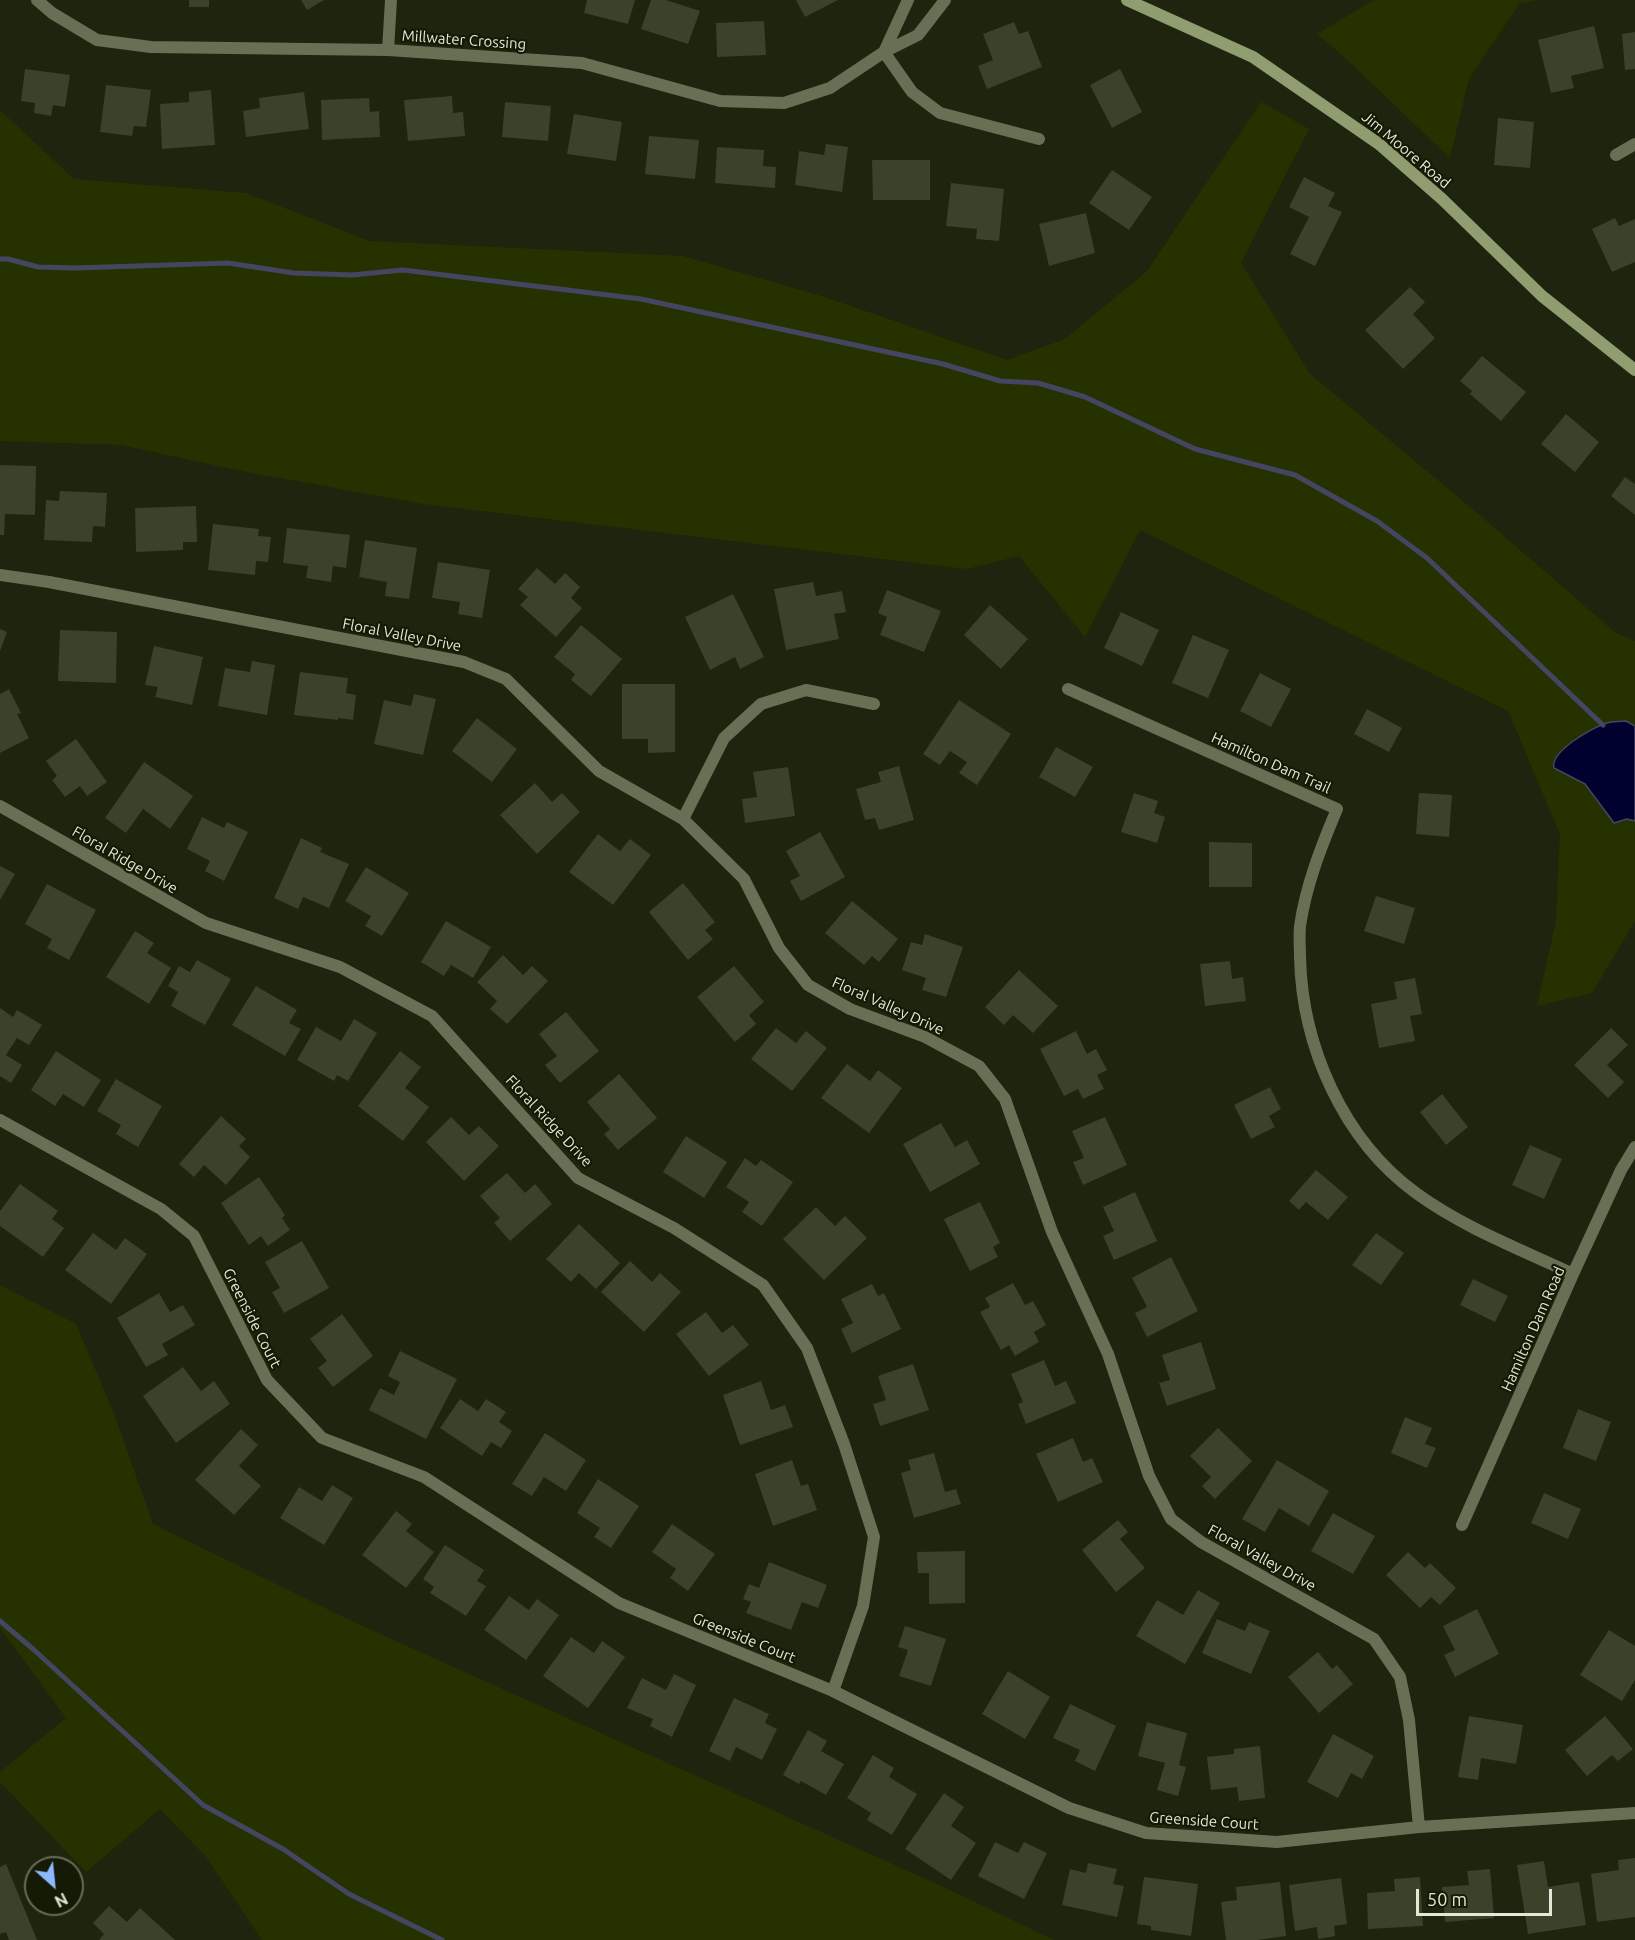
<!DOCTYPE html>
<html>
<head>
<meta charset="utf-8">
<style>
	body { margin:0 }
	#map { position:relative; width:1635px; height:1940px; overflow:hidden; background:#1e240d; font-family:Ubuntu,sans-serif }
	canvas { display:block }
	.north { position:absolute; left:24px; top:1856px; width:60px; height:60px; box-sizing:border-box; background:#151a05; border:2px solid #676c59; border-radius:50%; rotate:153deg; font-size:16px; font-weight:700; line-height:24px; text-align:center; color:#e2e7d8 }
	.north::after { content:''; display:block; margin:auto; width:21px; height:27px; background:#8bb9fc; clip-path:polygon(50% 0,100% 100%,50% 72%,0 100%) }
	.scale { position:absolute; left:1416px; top:1889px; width:136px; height:27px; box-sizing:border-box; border:3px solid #e2e7d8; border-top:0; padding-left:8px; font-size:18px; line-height:21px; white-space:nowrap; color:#e2e7d8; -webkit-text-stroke:4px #151a05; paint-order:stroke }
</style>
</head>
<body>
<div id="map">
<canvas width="1635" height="1940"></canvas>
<div class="north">N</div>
<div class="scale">50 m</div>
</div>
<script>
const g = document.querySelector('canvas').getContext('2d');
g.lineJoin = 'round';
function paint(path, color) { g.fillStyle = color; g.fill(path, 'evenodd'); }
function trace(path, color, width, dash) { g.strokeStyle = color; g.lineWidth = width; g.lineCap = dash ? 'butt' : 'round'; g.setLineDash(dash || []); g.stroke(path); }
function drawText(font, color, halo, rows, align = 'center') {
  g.font = font + ' Ubuntu,sans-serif'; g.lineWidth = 4.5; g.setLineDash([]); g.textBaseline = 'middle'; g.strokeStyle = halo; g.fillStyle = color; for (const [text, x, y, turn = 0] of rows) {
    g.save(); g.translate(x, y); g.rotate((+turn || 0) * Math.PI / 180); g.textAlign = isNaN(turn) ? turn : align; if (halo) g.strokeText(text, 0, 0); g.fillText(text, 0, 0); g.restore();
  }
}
const green = new Path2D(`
	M1374 0H1537L1520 3 1469 79 1450 158 1344 57 1317 34Z
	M1261 102 1309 129 1241 263 1310 374 1481 516 1616 633 1635 641V726C1632 724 1630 722 1626 721 1608 717 1549 748 1554 768L1585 784 1614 823 1627 819 1635 821V921L1592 993 1537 1006 1556 921 1560 834 1508 711 1140 530 1085 637 1019 556 967 569 423 504 242 471 121 445 0 441V110L74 179 246 193 370 241 683 256 825 297 1007 360 1065 339 1147 271Z
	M0 1285 76 1324 115 1416 153 1524 358 1624 948 1889 1054 1940H262L207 1858 160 1809 86 1872 0 1782V1772L66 1718 0 1628Z`);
const water = new Path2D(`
	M1626 721 1635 726V821L1627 819 1614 823 1585 784 1554 768C1550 751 1592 728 1607 723 1613 721 1620 722 1626 721Z`);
const stream = new Path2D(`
	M0 259H8L38 267 75 268 228 263 294 273 352 275 403 270 641 299 943 364 1000 381 1038 383 1085 397 1195 449 1295 475 1377 521 1427 558 1603 725
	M0 1621 33 1649 203 1805 283 1849 349 1894 442 1940`);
const building = new Path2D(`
	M189 0H209V7H189Z
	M301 0H324L307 10Z
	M587 0H635L628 24 584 13Z
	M651 0H666L700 11 688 44 641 29Z
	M796 0H838L805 17Z
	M764 21 766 55 717 57 716 23Z
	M1014 22 1019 34 1028 31 1042 67 987 89 978 66 993 60 983 34Z
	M1594 26 1604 68 1571 76 1574 88 1551 93 1538 40Z
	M1635 32V69L1625 70 1622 34Z
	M25 69 70 75 65 107 53 105 51 116 34 113 35 103 21 101Z
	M1120 69 1142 112 1112 128 1090 85Z
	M106 85 151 90 146 127 134 126 132 136 100 132Z
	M211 90 215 145 162 149 160 104 189 102V92Z
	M304 92 309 129 246 137 243 111 260 108 259 98Z
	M452 96 453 113 463 112 465 136 408 141 404 100Z
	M369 98 370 112 379 111 380 137 322 140 321 100Z
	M505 102 551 106 548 141 502 137Z
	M574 114 622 122 616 161 567 154Z
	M1498 118 1534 122 1530 168 1494 165Z
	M649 136 699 140 695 179 645 174Z
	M826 144 848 147 842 192 795 185 799 151 824 155Z
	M717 147 764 150 763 166 776 167 775 188 715 183Z
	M872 160H930V200H873Z
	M1112 170 1152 197 1129 230 1089 203Z
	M1304 177 1335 193 1328 206 1342 212 1315 266 1290 254 1309 217 1289 207Z
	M951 183 1004 189 999 241 976 239 977 229 946 226Z
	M1086 213 1095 253 1049 266 1039 224Z
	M1615 218 1619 226 1635 219V262L1612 272 1592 229Z
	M1410 287 1425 302 1413 314 1435 338 1403 369 1365 330Z
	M1482 356 1526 392 1501 421 1470 394 1472 391 1460 381Z
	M1566 414 1599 442 1575 472 1541 444Z
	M0 465 36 466 35 515 5 514 4 535H0Z
	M1625 477 1635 484V515L1611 496Z
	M60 491 107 493 105 527 93 526 92 542 44 540 46 500 59 501Z
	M196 506 197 542H183V550L136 552 135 508Z
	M213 524 259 529 258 536 271 537 268 562 256 561 255 575 208 570Z
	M287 528 350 535 346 568 333 566 331 582 306 578 308 566 283 563Z
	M365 540 417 548 409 599 385 596 387 582 359 577Z
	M438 562 490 570 482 618 458 614 460 602 432 598Z
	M537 568 555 584 565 573 580 587 571 598 582 608 556 637 520 605 528 597 518 589Z
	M813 582 816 596 842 591 846 612 834 614 839 639 786 650 774 589Z
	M887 590 941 611 924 652 880 635 887 617 878 613Z
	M733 594 764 657 740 669 735 657 710 670 685 617Z
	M990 605 1028 639 1001 669 964 635Z
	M1121 612 1159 630 1142 666 1104 648Z
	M581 625 622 659 591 696 571 680 575 674 554 657Z
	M0 629 7 632 0 651Z
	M60 630 117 632 116 683 58 681Z
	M1193 635 1229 650 1208 698 1172 683Z
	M154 646 203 657 192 705 155 697 158 687 145 685Z
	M252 661 275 665 267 715 218 706 225 668 250 672Z
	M300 672 348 678 346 693 356 695 353 720 338 718V720L294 715Z
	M1260 673 1291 689 1271 727 1240 711Z
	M622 684H675V752L648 753V739H622Z
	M9 689 21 713 17 714 29 738 0 753V694Z
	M414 694 436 699 423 755 374 744 384 700 411 706Z
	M959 700 1011 734 977 785 959 773 967 762 950 751 940 765 923 754Z
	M1367 709 1402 728 1389 752 1354 734Z
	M477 718 517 749 492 782 452 751Z
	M76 739 107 782 87 796 80 786 65 797 52 780 57 776 46 761Z
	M1056 747 1093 767 1075 797 1039 777Z
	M144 762 193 796 170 829 143 809 126 833 105 818Z
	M899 766 914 820 879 830 875 818 865 820 856 789 881 782 878 772Z
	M788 767 795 816 745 823 742 799 757 797 753 772Z
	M535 783 552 802 562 793 580 812 537 854 500 815Z
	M1134 793 1158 801 1154 813 1165 817 1157 843 1121 832Z
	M1419 793 1452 795 1449 837 1416 834Z
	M202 817 224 828 227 822 248 832 224 881 205 871 210 861 187 849Z
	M820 832 845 877 801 901 790 881 800 876 786 851Z
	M598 834 620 851 630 839 651 855 613 905 569 872Z
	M301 838 322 848 320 852 349 864 329 908 303 897 298 909 274 898Z
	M1209 842 1252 843V887H1209Z
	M0 866 15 874 0 900Z
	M366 867 409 893 382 936 365 926 371 916 345 901Z
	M683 883 715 922 705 930 713 939 688 960 649 912Z
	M47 884 96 910 69 960 47 948 52 939 25 924Z
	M1376 896 1415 908 1404 944 1364 931Z
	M852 901 898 939 879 962 872 956 864 965 825 933Z
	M446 921 491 947 473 978 451 965 444 976 421 962Z
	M135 931 154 943 147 953 171 968 149 1004 106 977Z
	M925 934 963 947 946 997 922 990 926 978 902 970 911 942 922 945Z
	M503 955 523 975 532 966 548 981 507 1024 490 1009 497 1001 477 982Z
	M197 960 231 979 205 1025 171 1006 178 992 168 986 179 966 190 972Z
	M1230 961 1232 979 1243 977 1246 1001 1205 1006 1200 964Z
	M734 966 764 1002 749 1015 756 1024 735 1042 697 997Z
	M1019 970 1058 1006 1033 1033 1013 1015 1004 1025 985 1007Z
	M1415 978 1422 1014 1410 1016 1415 1041 1379 1048 1371 1004 1397 999 1394 982Z
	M256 986 297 1010 289 1023 301 1029 285 1056 232 1025Z
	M0 1008 13 1017 17 1010 42 1025 29 1045 17 1038 6 1055 22 1065 11 1083 0 1076Z
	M566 1012 599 1051 560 1083 545 1065 557 1056 539 1034Z
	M354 1019 377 1033 348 1081 337 1075 334 1081 297 1060 316 1027 341 1041Z
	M776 1028 796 1043 806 1031 827 1048 792 1091 751 1059Z
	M1611 1028 1628 1045 1607 1065 1624 1082 1608 1098 1574 1065Z
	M1076 1031 1087 1054 1096 1049 1107 1070 1097 1075 1104 1089 1083 1099 1078 1089 1064 1096 1040 1049Z
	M56 1051 101 1080 84 1107 63 1094 55 1106 31 1090Z
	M400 1051 421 1067 405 1088 429 1107 403 1141 358 1106Z
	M847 1064 870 1081 878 1070 902 1088 869 1133 821 1098Z
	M619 1074 657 1118 618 1150 604 1134 610 1129 587 1102Z
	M116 1079 162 1106 138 1147 116 1134 121 1125 97 1111Z
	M1270 1087 1281 1109 1269 1116 1275 1127 1251 1139 1234 1105Z
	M1442 1094 1468 1127 1446 1145 1420 1112Z
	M221 1116 246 1139 239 1146 250 1157 226 1185 204 1165 194 1177 179 1164Z
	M451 1117 469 1135 479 1126 499 1146 464 1181 426 1142Z
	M1105 1117 1127 1165 1083 1185 1073 1162 1084 1158 1072 1131Z
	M941 1123 955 1147 967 1140 980 1164 930 1192 903 1144Z
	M686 1136 727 1162 704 1198 663 1172Z
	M1530 1145 1562 1159 1544 1199 1512 1185Z
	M745 1158 756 1166 761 1160 793 1182 762 1226 742 1212 749 1202 726 1187Z
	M1316 1170 1348 1197 1328 1220 1306 1202 1299 1210 1289 1201Z
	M507 1173 525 1193 535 1184 552 1204 510 1241 494 1223 500 1218 480 1196Z
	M259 1177 285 1215 282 1218 290 1230 268 1246 261 1236 249 1245 221 1203Z
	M20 1184 58 1211 52 1219 64 1228 43 1257 0 1226V1211Z
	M1135 1192 1157 1241 1114 1260 1103 1236 1114 1231 1103 1207Z
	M980 1202 1000 1243 993 1247 998 1257 970 1271 944 1219Z
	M816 1207 835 1226 845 1216 867 1238 824 1280 783 1239Z
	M579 1224 620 1263 596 1289 579 1273 571 1282 546 1259Z
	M93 1233 116 1250 125 1238 147 1254 111 1304 65 1270Z
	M1376 1233 1404 1253 1381 1285 1352 1265Z
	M302 1241 329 1288 284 1313 272 1292 280 1288 265 1262Z
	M1171 1257 1198 1311 1147 1337 1135 1313 1147 1307 1132 1278Z
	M630 1261 652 1282 660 1273 681 1292 644 1332 601 1292Z
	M1473 1279 1508 1296 1495 1322 1460 1305Z
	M1013 1283 1025 1305 1033 1301 1046 1325 1034 1332 1039 1342 1015 1356 1009 1345 1001 1350 980 1312 990 1307 985 1298Z
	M872 1284 878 1296 884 1293 901 1329 852 1353 841 1329 853 1323 841 1299Z
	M159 1293 170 1312 183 1305 195 1325 162 1344 168 1355 146 1367 117 1318Z
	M706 1312 722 1333 733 1325 749 1345 709 1376 676 1334Z
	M342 1314 373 1356 333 1387 318 1368 327 1361 310 1339Z
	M1201 1342 1216 1389 1167 1406 1159 1383 1170 1380 1162 1355Z
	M400 1351 457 1379 426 1439 369 1410 380 1388 394 1395 400 1382 388 1376Z
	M1044 1360 1055 1386 1066 1381 1076 1403 1026 1424 1018 1404 1023 1402 1011 1374Z
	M913 1364 929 1410 880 1426 873 1404 886 1400 878 1376Z
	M183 1367 201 1391 214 1381 230 1404 176 1443 143 1396Z
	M761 1381 771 1410 785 1405 793 1427 740 1445 723 1395Z
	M460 1399 478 1411 486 1399 506 1412 499 1422 512 1431 501 1448 491 1442 482 1456 440 1428Z
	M1578 1409 1611 1422 1596 1461 1563 1448Z
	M1405 1417 1432 1428 1425 1444 1436 1448 1427 1468 1391 1453Z
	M1218 1428 1252 1461 1215 1499 1202 1486 1211 1477 1190 1456Z
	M241 1429 258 1445 239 1466 261 1486 234 1515 195 1480Z
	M545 1433 586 1460 566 1491 544 1477 532 1496 512 1484Z
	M1073 1438 1083 1462 1092 1458 1103 1482 1058 1502 1036 1454Z
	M934 1453 945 1492 956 1489 961 1504 914 1518 901 1473 911 1470 908 1460Z
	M792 1460 801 1486 808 1484 817 1510 773 1526 755 1474Z
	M1277 1460 1329 1491 1309 1526 1279 1508 1265 1532 1242 1519Z
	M598 1479 639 1506 611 1548 594 1537 600 1528 577 1513Z
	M332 1485 353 1498 324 1545 280 1518 299 1487 322 1501Z
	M1544 1493 1581 1509 1568 1539 1531 1523Z
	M396 1511 412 1524 406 1531 434 1552 406 1588 362 1555Z
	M1333 1513 1375 1536 1353 1574 1311 1551Z
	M1118 1520 1128 1532 1120 1539 1145 1568 1116 1592 1082 1550Z
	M672 1524 715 1554 688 1591 670 1578 676 1569 652 1552Z
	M445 1545 484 1570 477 1581 486 1586 466 1616 430 1593 434 1587 423 1579Z
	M965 1551V1603L929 1604V1573H918L917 1552Z
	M1408 1552 1425 1568 1430 1563 1456 1588 1440 1605 1431 1597 1420 1608 1386 1575Z
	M769 1562 827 1585 818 1608 802 1602 791 1630 746 1613 751 1602 743 1599 749 1584 759 1588Z
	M1198 1590 1220 1603 1185 1664 1136 1636 1157 1600 1183 1615Z
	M509 1596 529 1610 537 1599 559 1615 526 1660 484 1630Z
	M1477 1609 1499 1654 1455 1677 1444 1655 1455 1650 1443 1626Z
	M1217 1619 1245 1631 1249 1622 1270 1631 1251 1674 1202 1653Z
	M905 1626 946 1639 931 1686 899 1676 908 1650 898 1647Z
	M1609 1630 1635 1646V1680L1622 1701 1580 1675Z
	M571 1637 594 1653 602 1641 625 1657 588 1708 543 1676Z
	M1318 1652 1332 1669 1337 1665 1353 1684 1319 1713 1288 1677Z
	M1008 1671 1050 1697 1025 1739 982 1714Z
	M674 1674 696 1685 672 1737 650 1726 653 1719 627 1708 642 1678 666 1690Z
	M734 1698 769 1714 765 1723 777 1729 762 1760 736 1747 730 1761 709 1751Z
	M1070 1704 1116 1726 1095 1771 1075 1761 1080 1750 1053 1738Z
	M1469 1716 1523 1725 1516 1764 1481 1758 1478 1780 1458 1777Z
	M1605 1716 1633 1749 1618 1761 1612 1755 1587 1776 1565 1750Z
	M1147 1722 1187 1733 1179 1765 1186 1767 1178 1796 1157 1790 1165 1763 1138 1756Z
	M808 1730 827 1741 821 1751 844 1764 826 1795 801 1781 799 1784 783 1775Z
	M1333 1734 1374 1756 1362 1779 1351 1773 1338 1798 1307 1782Z
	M1260 1746 1265 1798 1239 1801 1237 1787 1211 1790 1207 1757 1234 1754V1749Z
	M873 1755 894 1768 889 1777 917 1794 892 1835 867 1820 871 1813 847 1798Z
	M944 1793 964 1807 951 1826 976 1843 951 1880 905 1849Z
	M995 1842 1018 1853 1024 1842 1047 1853 1024 1899 978 1876Z
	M1635 1858V1917L1597 1922 1591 1874 1619 1870 1618 1860Z
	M1544 1861 1548 1887 1579 1882 1586 1925 1528 1934 1517 1865Z
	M1088 1863 1117 1869 1113 1884 1124 1886 1117 1917 1062 1905 1070 1869 1086 1873Z
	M6 1864 37 1940H9L6 1932 0 1934V1867Z
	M1490 1869 1494 1918 1445 1922 1442 1887 1469 1885 1467 1871Z
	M1144 1877 1198 1884 1191 1936 1151 1930V1926L1137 1924Z
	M1420 1877 1423 1926 1368 1929 1367 1893 1395 1891 1394 1879Z
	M1341 1878 1347 1924 1334 1926 1335 1936 1318 1939 1317 1927 1295 1931 1289 1885Z
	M1280 1882 1286 1936 1257 1940H1226L1221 1902 1237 1900 1236 1887Z
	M109 1906 127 1922 140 1908 175 1940H99L104 1934 93 1923Z`);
const street = new Path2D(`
	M37 0 52 13 97 40 151 47 388 50 582 63 720 101 784 103 830 88 884 52 918 35 945 0
	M388 50 391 0
	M884 52 912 92 940 113 1039 139
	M884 52 908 0
	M1616 155 1635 144
	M0 575 49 582 464 662 506 679 599 771 683 819 744 879 779 948 808 985 850 1009 925 1037 979 1066 1005 1099 1052 1232 1108 1354 1149 1476 1171 1519 1201 1542 1374 1639 1400 1677 1409 1720 1419 1827
	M1068 689 1337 809C1321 847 1306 885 1300 926 1299 936 1300 947 1300 957 1302 1046 1343 1140 1416 1193 1464 1228 1520 1249 1573 1274
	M0 806 206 923 340 967 432 1016 578 1178 674 1228 763 1285 807 1348 844 1444 874 1537 863 1606 833 1691
	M683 819 724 738 761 704 806 690 874 704
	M0 1120 161 1209 194 1236 267 1380 322 1438 424 1477 619 1603 833 1691 1069 1808 1146 1833 1277 1842 1419 1827 1635 1813
	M1462 1525 1573 1274 1621 1170 1635 1147`);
const secondary = new Path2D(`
	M1127 0 1253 57 1379 144 1442 199 1542 296 1635 370`);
const streetNames = [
	["Millwater Crossing",464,40,4],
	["Jim Moore Road",1406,150,40],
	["Floral Valley Drive",402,635,11],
	["Hamilton Dam Trail",1271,763,24],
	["Floral Ridge Drive",125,860,30],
	["Floral Valley Drive",888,1006,24],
	["Floral Ridge Drive",549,1121,47],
	["Greenside Court",252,1318,63],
	["Hamilton Dam Road",1533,1329,-66],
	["Floral Valley Drive",1262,1558,29],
	["Greenside Court",744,1638,22],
	["Greenside Court",1204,1821,4]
];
paint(green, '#263100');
paint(water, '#00012e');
trace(water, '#444661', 1.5);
trace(stream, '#444661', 5);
paint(building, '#3a422a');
trace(street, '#677054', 12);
trace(secondary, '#8f9d70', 12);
drawText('15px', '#e2e7d8', '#151a05', streetNames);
</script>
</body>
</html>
